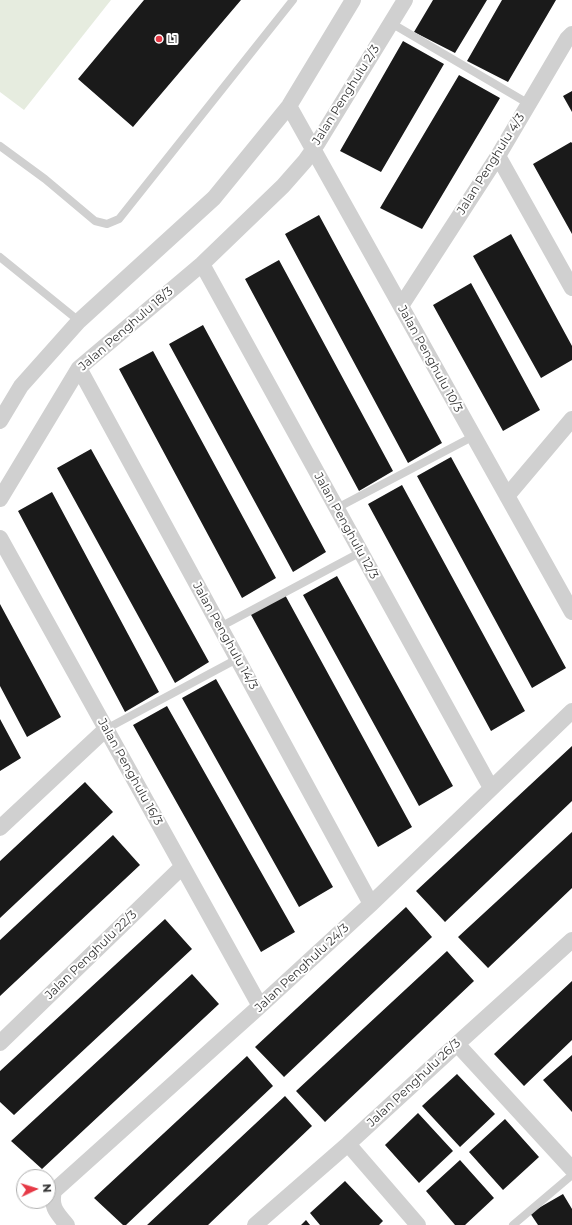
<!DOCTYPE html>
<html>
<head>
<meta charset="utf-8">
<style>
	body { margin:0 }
	#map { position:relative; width:572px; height:1225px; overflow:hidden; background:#fff; font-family:Montserrat,sans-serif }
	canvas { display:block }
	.north { position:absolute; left:16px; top:1169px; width:40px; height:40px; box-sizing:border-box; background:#fff; border:1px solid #adadad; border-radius:50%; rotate:86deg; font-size:11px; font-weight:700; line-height:16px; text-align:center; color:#333 }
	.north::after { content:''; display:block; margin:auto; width:14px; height:18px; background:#e63946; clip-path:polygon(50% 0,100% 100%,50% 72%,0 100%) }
</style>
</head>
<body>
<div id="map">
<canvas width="572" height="1225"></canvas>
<div class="north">N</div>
</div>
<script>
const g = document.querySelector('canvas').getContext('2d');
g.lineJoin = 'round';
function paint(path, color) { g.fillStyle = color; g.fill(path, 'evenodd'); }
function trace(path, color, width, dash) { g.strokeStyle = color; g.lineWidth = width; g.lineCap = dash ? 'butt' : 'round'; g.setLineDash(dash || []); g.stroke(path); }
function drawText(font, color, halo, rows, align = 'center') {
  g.font = font + ' Montserrat,sans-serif'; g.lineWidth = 4; g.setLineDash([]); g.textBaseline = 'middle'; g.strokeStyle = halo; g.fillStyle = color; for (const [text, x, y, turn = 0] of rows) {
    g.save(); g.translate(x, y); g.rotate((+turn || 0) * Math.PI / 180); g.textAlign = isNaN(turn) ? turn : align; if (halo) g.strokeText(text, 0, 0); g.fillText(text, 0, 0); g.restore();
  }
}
const green = new Path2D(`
	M0 0H111L24 110 0 92Z`);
const building = new Path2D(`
	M144 0H241L133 127 78 79Z
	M433 0H487L455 53 414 32Z
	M502 0H556L508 82 467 61Z
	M403 41 444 64 381 172 340 151Z
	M459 75 500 98 422 229 380 208Z
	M572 91V112L563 96Z
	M571 142 572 143V234L533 164Z
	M319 215 442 443 408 463 285 234Z
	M511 234 572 346V360L541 378 473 256Z
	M279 260 393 471 359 491 245 279Z
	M471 283 540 410 503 431 433 305Z
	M203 325 326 552 293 572 169 344Z
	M153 351 276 578 242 598 119 369Z
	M91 449 209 662 175 683 57 468Z
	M451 457 566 668 532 688 417 476Z
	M402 485 525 711 491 731 368 504Z
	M52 492 159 692 125 712 18 511Z
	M337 576 453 786 419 806 303 595Z
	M284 593 412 827 378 847 250 613Z
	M0 604 61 717 27 737 0 686Z
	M216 679 333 887 299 907 182 698Z
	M167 706 295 932 261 952 133 725Z
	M0 719 21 758 0 771Z
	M572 746V801L445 922 416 891Z
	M85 782 113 812 0 918V861Z
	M572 832V888L488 968 458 937Z
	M113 835 140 865 0 996V940Z
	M406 907 432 937 284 1077 255 1047Z
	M165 919 192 949 14 1115 0 1102V1071Z
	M447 951 474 981 325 1122 296 1091Z
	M192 974 219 1004 42 1169 11 1141Z
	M572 981V1040L524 1086 494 1054Z
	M572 1055V1112L543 1080Z
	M247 1056 273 1086 126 1225H123L94 1198Z
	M457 1074 495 1114 460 1147 422 1106Z
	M285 1096 312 1126 208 1225H147Z
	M418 1113 453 1151 419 1183 385 1145Z
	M505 1119 539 1157 503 1190 469 1152Z
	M460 1160 494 1198 465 1225H455L426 1191Z
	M345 1181 383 1221 379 1225H320L310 1213Z
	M563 1194 572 1209V1225H538L530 1213Z
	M306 1220 310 1225H301Z`);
const lane = new Path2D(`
	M391 23 529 104
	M0 146 45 179 95 221 107 224 119 219 293 0
	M0 257 79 321
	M337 508 474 436
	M220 627 361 552
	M106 729 237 659
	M513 1225 572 1175`);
const street = new Path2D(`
	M289 106 572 612
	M498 156 572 288
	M202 264 491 788
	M401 306 498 156 567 39 572 34
	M79 368 371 904
	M0 421 21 386 79 321 214 198 289 106 353 0
	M507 496 572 419
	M0 499 79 368 202 264 283 186 305 161 317 144 405 0
	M0 538 260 1006
	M0 828 106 729
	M0 1043 182 867
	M457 1044 572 1169
	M348 1144 418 1225
	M67 1225C57 1213 50 1207 54 1191L260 1006 371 904 572 711
	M255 1225 348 1144 457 1044 572 940`);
const markers = [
	[159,39,4,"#e63946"]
];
const poiNames = [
	["L1",167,39]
];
const streetNames = [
	["Jalan Penghulu 2/3",346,95,-58],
	["Jalan Penghulu 4/3",491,164,-58],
	["Jalan Penghulu 18/3",126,329,-41],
	["Jalan Penghulu 10/3",430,359,61],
	["Jalan Penghulu 12/3",346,526,61],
	["Jalan Penghulu 14/3",225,636,61],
	["Jalan Penghulu 16/3",130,772,61],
	["Jalan Penghulu 22/3",91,955,-44],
	["Jalan Penghulu 24/3",302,968,-43],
	["Jalan Penghulu 26/3",414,1083,-43]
];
paint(green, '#e6ecdf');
paint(building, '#1a1a1a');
trace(lane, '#d0d0d0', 8);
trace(street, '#d0d0d0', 16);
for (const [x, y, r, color] of markers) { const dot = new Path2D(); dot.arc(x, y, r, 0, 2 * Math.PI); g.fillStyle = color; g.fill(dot); trace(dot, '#fff', 1.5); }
drawText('12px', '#333', '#fff', poiNames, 'left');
drawText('12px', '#333', '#fff', streetNames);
</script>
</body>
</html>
